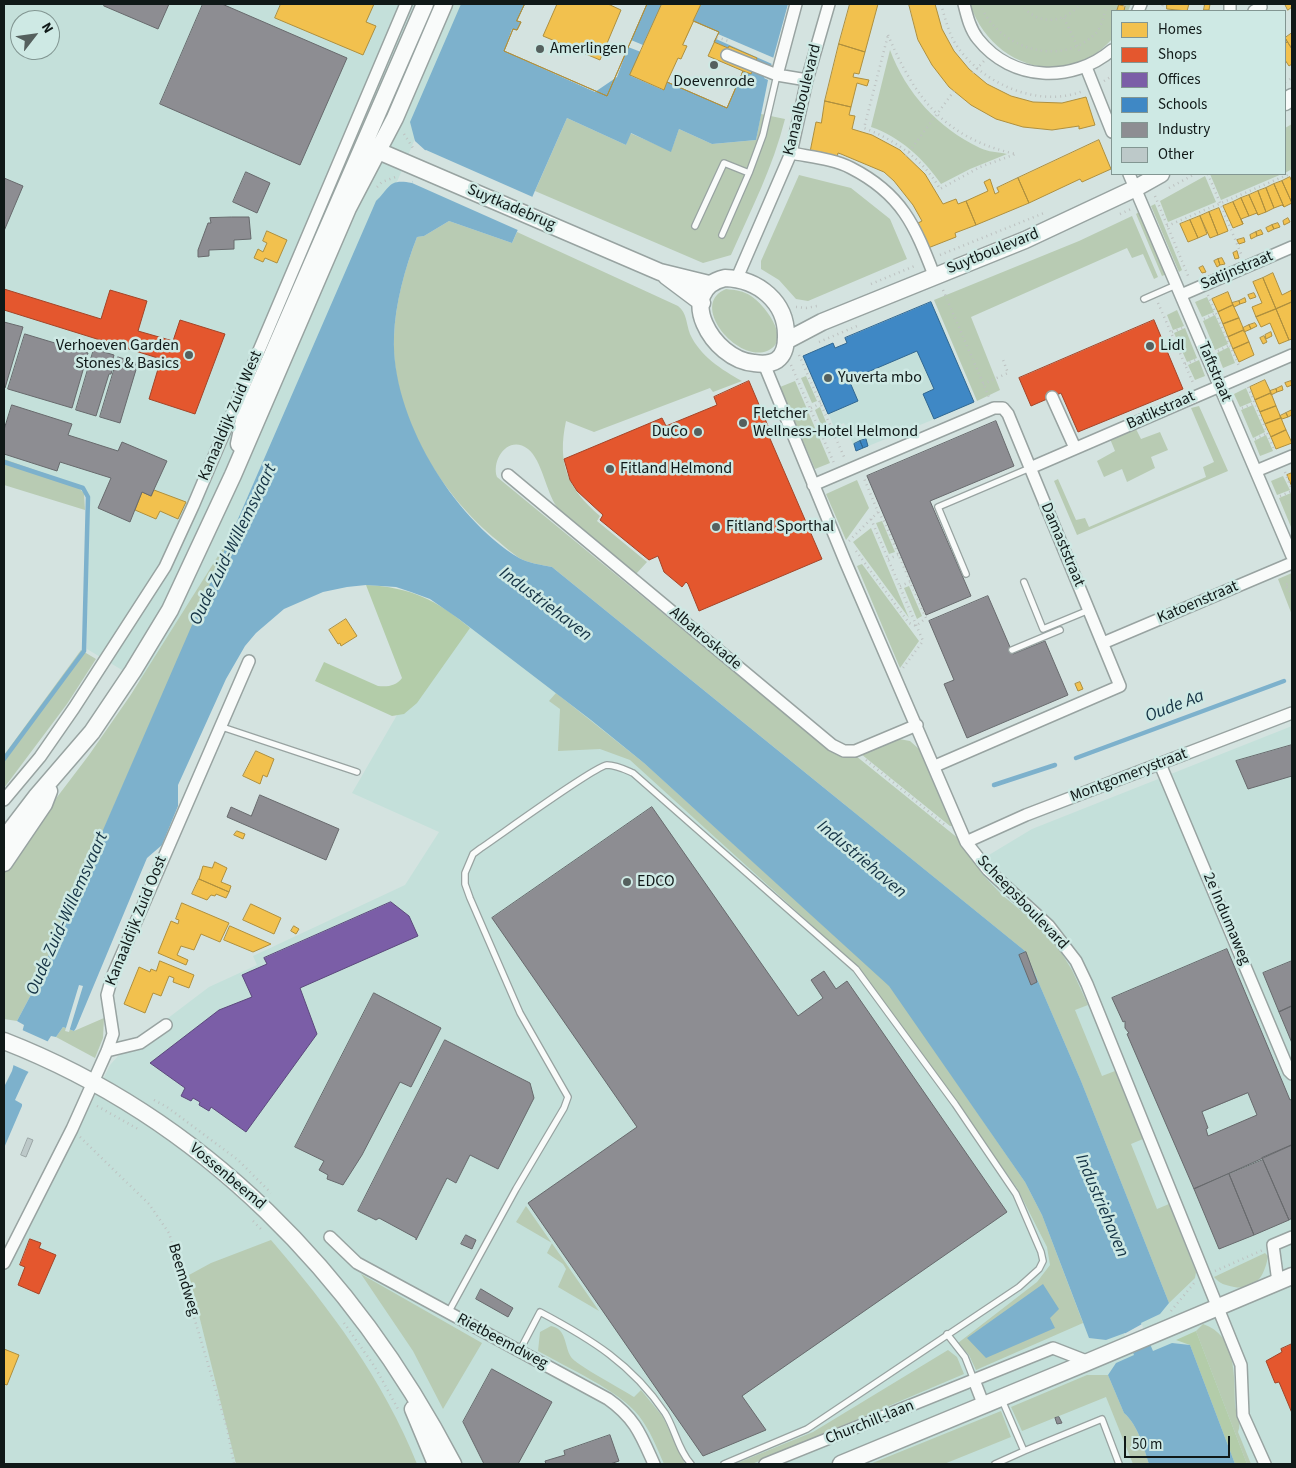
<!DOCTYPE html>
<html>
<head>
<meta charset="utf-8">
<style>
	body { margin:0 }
	#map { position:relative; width:1296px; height:1468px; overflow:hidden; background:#d4e3e0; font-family:"Source Sans 3",sans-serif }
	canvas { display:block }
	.frame { position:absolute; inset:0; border:5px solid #101918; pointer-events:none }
	.legend { position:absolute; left:1111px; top:10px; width:175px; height:165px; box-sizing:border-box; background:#cee9e4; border:1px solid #829692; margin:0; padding:6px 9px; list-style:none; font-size:15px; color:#101918 }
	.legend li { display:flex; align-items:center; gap:10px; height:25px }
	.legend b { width:25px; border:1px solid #829692 }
	.north { position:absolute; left:10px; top:10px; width:50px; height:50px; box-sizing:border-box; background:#cee9e4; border:1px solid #829692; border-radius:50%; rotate:60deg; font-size:14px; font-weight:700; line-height:20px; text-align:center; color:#101918 }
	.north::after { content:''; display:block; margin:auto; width:18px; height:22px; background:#55605e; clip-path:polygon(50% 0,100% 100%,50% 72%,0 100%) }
	.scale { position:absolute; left:1124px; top:1436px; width:106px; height:22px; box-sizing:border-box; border:2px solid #101918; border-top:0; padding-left:6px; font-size:15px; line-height:18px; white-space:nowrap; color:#101918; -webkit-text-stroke:4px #cee9e4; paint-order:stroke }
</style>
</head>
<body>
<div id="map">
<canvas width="1296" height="1468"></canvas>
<div class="frame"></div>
<ul class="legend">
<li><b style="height:14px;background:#f2c14e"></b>Homes</li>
<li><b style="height:14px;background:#e4572e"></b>Shops</li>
<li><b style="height:14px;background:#7b5ea7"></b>Offices</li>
<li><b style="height:14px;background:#3f88c5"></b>Schools</li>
<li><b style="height:14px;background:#8d8d92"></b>Industry</li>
<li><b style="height:14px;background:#bdc9c9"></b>Other</li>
</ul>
<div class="north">N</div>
<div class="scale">50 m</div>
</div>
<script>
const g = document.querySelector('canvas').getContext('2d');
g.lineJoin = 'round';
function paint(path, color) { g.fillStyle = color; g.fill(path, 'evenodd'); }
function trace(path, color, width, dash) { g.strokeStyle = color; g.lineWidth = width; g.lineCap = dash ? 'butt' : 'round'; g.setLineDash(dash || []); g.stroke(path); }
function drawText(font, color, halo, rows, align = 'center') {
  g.font = font + ' "Source Sans 3",sans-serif'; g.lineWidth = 5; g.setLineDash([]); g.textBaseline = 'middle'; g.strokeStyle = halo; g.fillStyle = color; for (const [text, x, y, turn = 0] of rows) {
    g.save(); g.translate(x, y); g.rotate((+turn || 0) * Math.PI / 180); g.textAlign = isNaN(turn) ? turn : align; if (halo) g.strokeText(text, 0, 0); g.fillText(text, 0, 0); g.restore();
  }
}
const built = new Path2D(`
	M4 4H471L377 230 187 709 87 649 88 495 4 465ZM20 20H50V50H20Z
	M937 313 974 403 856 451 844 423 834 427 809 367Z
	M465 597 964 870 1032 829 1292 726V1464H4V1271L47 1193 110 1065 118 1056 209 987 257 965 253 956 405 885 439 832 352 793Z`);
const green = new Path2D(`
	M970 4H1131L1128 11H1112V39C1066 91 991 67 970 4Z
	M890 50C906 93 938 128 980 148 988 152 998 152 1007 154L970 169 941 184C924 159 899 136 871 127Z
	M761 114 785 119C773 167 751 210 731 255L703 263 535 191 567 118 626 145 630 133 671 151 679 129 712 144 756 140Z
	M1292 124V169L1285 173V128Z
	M1210 174H1282L1221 200Z
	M799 175 851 188 890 219 907 259 808 301 796 299 779 280 761 269V261Z
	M1205 176 1216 202 1168 222 1160 201Z
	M1155 204 1182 270 1179 272 1151 206Z
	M1140 211 1167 274 1162 276 1136 214Z
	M1132 216 1158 277 1154 279 1143 254 1132 258 1127 248 971 317 1000 390 977 401 934 300 1079 241Z
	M449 221 512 243 517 232 678 306C687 313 686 323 690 334 700 356 722 370 742 381L713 392 710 388 594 432 566 421C557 463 567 488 600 516L597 521 647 562 636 574C612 555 576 532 557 507 546 492 542 460 528 449 509 434 491 459 497 477L828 749 841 755 856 756 959 839 983 875 1002 895 1042 928 1057 946 1072 970 1088 1005 1075 1010 1102 1076 1115 1071 1143 1139 1131 1144 1157 1209 1169 1204 1196 1272 1195 1278 1169 1303 1081 1081 1025 951 552 567C542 565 528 563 519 558 512 553 505 547 498 541 440 494 391 414 394 337 395 303 405 268 417 237L424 236Z
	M726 289C735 290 744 291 751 296 765 305 793 341 767 351 737 363 688 304 726 289Z
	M1207 297 1214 312 1202 317 1195 302Z
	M1177 310 1184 326 1173 330 1167 315Z
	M1215 315 1228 344 1215 350 1203 321Z
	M1185 328 1197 358 1187 362 1174 333Z
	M1229 347 1235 363 1223 368 1217 353Z
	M1199 360 1205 376 1195 380 1188 365Z
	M806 376 817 401 812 403 801 378Z
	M795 381 830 463 815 469 780 387Z
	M1246 388 1252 402 1240 407 1234 394Z
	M1253 405 1265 432 1253 438 1241 410Z
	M1199 406 1228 471 1077 535 1054 481 1058 479 1076 520 1085 518 1089 527 1206 477 1203 467 1214 462 1191 408Z
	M820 407 830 432 825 434 815 410Z
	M1133 423 1141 439 1160 432 1168 450 1151 457 1155 468 1127 482 1122 469 1104 477 1097 461 1115 451 1108 434Z
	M1266 435 1273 451 1260 456 1254 441Z
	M4 459 74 484 84 493 85 510 4 485Z
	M1283 476 1290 490 1277 495 1271 481Z
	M857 480 869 508 846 540 826 494Z
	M1291 493 1292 526 1291 527 1279 498Z
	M882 521 895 552 889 554 876 523Z
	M871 528 909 618 853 542Z
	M235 529 34 989 17 1021 4 1019V867L89 755 130 696Z
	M862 564 919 641 900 668 857 566Z
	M1292 573V572V615L1278 579Z
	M909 586 922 616 917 619 904 588Z
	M81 650 96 659 67 704 4 788V755Z
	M556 693 644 763 890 986 1025 1182 1042 1215 1083 1323 976 1370 969 1355 958 1343 1037 1282 1050 1265 1047 1247 1017 1188 859 968 630 760 600 749 558 751 560 709 549 701Z
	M899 739 910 741 919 749 952 826H950L861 754Z
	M104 1018 103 1038 95 1058 56 1037 63 1027 74 1031Z
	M526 1206 599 1311 558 1287 566 1269 563 1264 547 1253 552 1243 516 1222Z
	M271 1240C329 1307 384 1381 417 1464H236L189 1275 211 1263Z
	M1265 1253 1268 1256C1265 1275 1256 1291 1234 1287 1225 1285 1220 1284 1214 1277Z
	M361 1274 482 1343 443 1409 413 1351Z
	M1203 1324C1237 1335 1234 1377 1235 1405 1236 1415 1242 1422 1238 1432L1251 1464H1247L1196 1331Z
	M551 1326C567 1329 564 1346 571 1357 575 1364 623 1390 634 1397L641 1390 663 1417 685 1464H664C657 1448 650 1430 639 1416 620 1391 566 1367 538 1351L540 1332Z
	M948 1350 957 1357 964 1374 752 1464H735L813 1432Z
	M1087 1375H1108L1124 1413C1138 1425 1144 1448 1149 1464H1133L1106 1397 1022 1431 1011 1407Z
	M1001 1411 1011 1437 944 1464H870Z`);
const forest = new Path2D(`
	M366 585C410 587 437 600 470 628L417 703 404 714 392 716 315 681 324 662 378 686C388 687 396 686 402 678Z
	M1196 1331 1247 1464H1235L1190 1345 1176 1340Z`);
const water = new Path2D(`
	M461 4H525L517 21 521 22 517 30 512 29 504 51 595 92 617 77 628 47 641 52 631 76 663 90 667 82 727 108 743 71 751 74 757 58 729 46 728 48 714 42 719 32 693 21 701 4H788L771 66 769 65 764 78 768 80 756 140 712 144 679 129 671 152 631 133 626 145 567 118 512 243 449 221 424 236 417 237C405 268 395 304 394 337 391 416 452 517 519 558 528 563 542 565 552 567L1025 951 1081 1081 1169 1303 1160 1314 1141 1323 1153 1351 1172 1343 1190 1345 1235 1464H1149C1144 1448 1138 1425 1124 1413L1108 1375 1116 1363 1134 1355 1125 1333 1106 1340 1089 1338 1042 1215 1025 1182 889 986 644 763 591 720 459 619 430 599 411 592 396 587 366 585 347 587 323 592 284 609 256 633 245 646 226 679 188 763 178 785V806L162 845 147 858 76 1028 74 1031 63 1027 56 1037 51 1036 26 1076 15 1100 22 1104V1106L4 1148V1087L12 1071 24 1025 17 1021 34 989 376 201C390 188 388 178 412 183L426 151 415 141 410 122Z
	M647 4H662L643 45 631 40Z
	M1043 1284 1059 1309 1050 1318 1055 1328 986 1358 967 1338Z`);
const pier = new Path2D(`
	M718 34 774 58 772 64 716 39Z
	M426 150 535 198 520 231 412 183 413 181 411 180 422 152Z
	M79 985 83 986 69 1032 65 1031Z
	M20 1029 49 1042 31 1073 11 1064Z
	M1142 1324 1150 1345 1133 1353 1124 1334Z`);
const homes = new Path2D(`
	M281 4H374L366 22 376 26 363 55 275 18Z
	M525 4H557L543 36 600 60 621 10 608 4H647L607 96 504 51 513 29 517 30 521 22 517 21Z
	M525 4H647L607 96 504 51 513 29 517 30 521 22 517 21Z
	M662 4H701L693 21 719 32 708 56 743 71 727 108 667 82 664 90 630 75Z
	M850 4H878L865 52 839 44Z
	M909 4H935L942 29 954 51 969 69 987 84 1011 96 1033 102 1062 103 1086 97 1095 125 1079 129V126L1052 130 1023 127 996 119 971 105 949 87 932 65 918 40Z
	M1167 4H1189L1187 11 1167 9Z
	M1205 4H1210L1209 10H1204Z
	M1285 4H1292V7L1288 10Z
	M1119 5 1125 6 1124 11H1117Z
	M694 21 719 32 714 42 728 48 729 46 757 58 751 74 743 71 727 108 667 82 678 58 681 59 687 46 683 45Z
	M1292 33V49L1285 38Z
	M1285 38 1292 49V64L1289 66 1285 60V44L1287 42Z
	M839 44 865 52 859 74 854 73 853 77 869 80 867 86 857 83 851 107 825 101Z
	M825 101 851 107 849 115 855 116 852 129 872 135 900 150 925 174 943 204 956 199 958 204 966 201 976 225 955 233 956 237 928 248 918 223 922 221 913 205 894 181 884 172 841 154 838 153 837 157 810 152 816 122 821 123Z
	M1099 140 1111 169 1082 182 1080 179 1029 203 1018 178Z
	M1290 177 1292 182V203L1282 181Z
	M1018 178 1029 203 976 225 966 201 988 191 984 182 990 179 995 194 999 192 997 188Z
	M1282 181 1292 203 1284 207 1274 184Z
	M1274 184 1284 207 1282 205 1274 208 1266 188Z
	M1266 188 1274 208 1266 212 1258 191Z
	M1258 191 1266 212 1258 215 1249 195Z
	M1249 195 1258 215 1257 213 1249 216 1241 198Z
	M1241 198 1249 216 1241 219 1243 224 1233 202Z
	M1233 202 1243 224 1233 228 1223 206Z
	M1219 208 1228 231 1218 235 1209 212Z
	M1209 212 1218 235 1210 238 1200 216Z
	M1200 216 1207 234 1198 238 1190 220Z
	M1288 218 1290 222 1284 225 1283 221Z
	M1190 220 1198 238 1188 242 1180 224Z
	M1278 223 1280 227 1274 229 1272 225Z
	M1272 225 1274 229 1268 232 1266 228Z
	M1261 230 1263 234 1257 236 1256 232Z
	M267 231 287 240 277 263 265 258 263 262 254 258 258 249 263 252 267 243 263 241Z
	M1256 232 1257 236 1251 239 1250 235Z
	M1244 238 1245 242 1239 244 1237 240Z
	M1237 251 1239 258 1235 259 1233 253Z
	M1222 258 1225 264 1220 265 1218 259Z
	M1218 259 1220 265 1217 267 1214 261Z
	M1203 266 1206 272 1202 273 1199 268Z
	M1273 273 1282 295 1292 290V302L1276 309 1263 278Z
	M1263 278 1276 309 1256 317 1252 307 1262 303 1253 282Z
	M1228 292 1233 305 1218 312 1212 299Z
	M1254 293 1256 297 1250 299 1248 295Z
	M1245 298 1246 302 1240 304 1239 301Z
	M1239 301 1240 304 1234 307 1232 303Z
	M1292 302V339L1289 340 1276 309Z
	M1233 305 1239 318 1223 324 1218 312Z
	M1276 309 1289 340 1279 344 1270 323 1261 327 1256 317Z
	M1239 318 1244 330 1228 337 1223 324Z
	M1255 323 1257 326 1251 329 1249 325Z
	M1249 325 1251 329 1244 332 1243 328Z
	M1244 330 1249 342 1233 349 1228 337Z
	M1271 332 1272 336 1266 339 1265 335Z
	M1264 336 1267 342 1263 344 1260 338Z
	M1249 342 1254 355 1239 362 1233 349Z
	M1265 380 1271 393 1255 400 1250 387Z
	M1291 381 1292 385 1287 387 1285 383Z
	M1282 386 1283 390 1277 392 1276 389Z
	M1276 389 1277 392 1271 395 1270 391Z
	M1271 393 1276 406 1260 412 1255 400Z
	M1276 406 1281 418 1265 424 1260 412Z
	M1292 410V415L1288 417 1286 413Z
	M1286 413 1288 417 1282 419 1280 416Z
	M1281 418 1286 430 1271 437 1265 424Z
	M1286 430 1292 443 1276 449 1271 437Z
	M1292 473V487L1287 475Z
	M154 490 186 502 178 519 160 511 156 519 135 510 142 492 151 496Z
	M346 619 357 636 341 646 340 643 338 644 329 630Z
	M1080 682 1083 689 1078 691 1075 684Z
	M256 751 274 759 267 777 263 775 260 784 243 776Z
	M237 831 245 834 243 839 234 835Z
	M215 862 227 868 221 882 231 886 229 892 199 879 203 866 212 868Z
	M199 879 229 892 226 898 216 894 215 896 211 895 207 900 192 894Z
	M182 903 229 923 220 942 201 934 194 950 181 946 177 955 188 960 186 965 158 953 171 921 178 924 179 920 176 919Z
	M251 904 281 918 274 934 243 920Z
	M230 926 271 944 253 952 224 940Z
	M294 926 299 929 296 934 291 931Z
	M160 961 194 975 189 988 173 982 174 978 169 976 161 996 153 993 145 1013 124 1004 139 967 150 972 151 969 156 971Z
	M4 1349 19 1355 7 1385 4 1384Z`);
const shops = new Path2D(`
	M4 289 101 319 110 290 147 301 138 331 173 341 180 320 225 334 195 414 149 399 161 359 4 310Z
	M1154 320 1183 389 1078 432 1061 393 1031 406 1019 378Z
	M749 381 771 433 768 434 822 559 699 611 688 584 686 582 682 587 664 572 658 556 649 560 600 520 603 515 577 491 570 480 564 459 662 418 666 426 717 405 714 397Z
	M30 1239 41 1243 39 1248 56 1255 39 1294 18 1285 25 1267 20 1265Z
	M1292 1344V1413L1279 1382 1275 1383 1266 1361 1282 1352 1281 1349Z`);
const offices = new Path2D(`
	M391 902 409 916 418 936 300 988 317 1034 246 1132 211 1107 209 1111 199 1105 200 1102 193 1098 191 1101 181 1096 185 1088 150 1063 219 1010 252 997 242 975 267 964 264 958Z`);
const schools = new Path2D(`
	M931 302 974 402 934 419 923 394 934 389 917 351 849 380 858 401 828 414 803 356 833 343 835 348 847 343 845 338Z
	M866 439 868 446 863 448 860 441Z
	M860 441 863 448 856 451 854 444Z`);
const industry = new Path2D(`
	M105 4H169L158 29 104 6Z
	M203 4H222L347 58 300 165 160 104Z
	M246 172 270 183 257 213 233 202Z
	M4 178 23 186 4 231Z
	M232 217H249L251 239 234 240V249L209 250V256L198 257V250L208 223H211L210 218Z
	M4 322 23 327 5 388H4Z
	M25 334 88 353 72 408 8 389Z
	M94 349 114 355 111 366 113 367 111 374H109L96 416 76 410Z
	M118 357 138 363 120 423 100 417Z
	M12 405 72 424 68 435 118 451 122 442 167 461 151 496 142 492 130 522 98 508 111 478 60 462 57 471 4 454V430Z
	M996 421 1014 466 930 501 971 596 926 615 867 476Z
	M988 596 1013 654 1045 641 1068 695 967 738 944 684 954 680 929 621Z
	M1292 745V776L1248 789 1236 761Z
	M260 795 339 829 326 860 227 817 231 807 251 816Z
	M652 807 798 1016 823 998 811 980 824 971 836 989 847 981 1007 1212 742 1396 766 1430 703 1456 528 1203 637 1127 492 918Z
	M1227 949 1290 1100 1292 1099V1145L1194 1189 1127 1034 1129 1033 1125 1028V1021L1123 1022 1112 998ZM1248 1093 1257 1115 1208 1136 1206 1129 1208 1128 1202 1112Z
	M1026 952 1037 982 1031 985 1019 955Z
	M1292 961V1006L1279 1012 1263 973Z
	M374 993 441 1028 411 1087 400 1082 362 1155 343 1185 327 1179 328 1175 319 1170 324 1161 295 1147Z
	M1292 1006V1043L1279 1012Z
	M445 1040 530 1083 534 1098 498 1169 470 1155 456 1183 447 1178 416 1240V1238L379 1218 376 1220 358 1211Z
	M1292 1145V1218L1289 1220 1262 1158Z
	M1263 1160 1289 1220 1254 1235 1229 1174Z
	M1229 1174 1254 1235 1219 1249 1194 1189Z
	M466 1235 476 1240 472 1249 461 1244Z
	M481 1289 513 1308 508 1317 476 1299Z
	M492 1369 552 1402 518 1464H484L463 1422Z
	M1059 1417 1062 1423 1057 1424 1055 1418Z
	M610 1435 619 1461 610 1464H546L545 1461 565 1455 564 1451Z`);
const stream = new Path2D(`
	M4 462 83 488 88 497 84 651 4 759
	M1076 758 1284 681
	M994 785 1055 765`);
const building = new Path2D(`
	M28 1138 33 1140 26 1157 21 1155Z`);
const path = new Path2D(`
	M941 4C945 18 948 31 955 43 980 83 1038 109 1083 91
	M980 4C997 48 1061 69 1096 33 1102 26 1105 12 1107 4
	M1021 4C1037 26 1064 24 1080 4
	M1119 4 1127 7
	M1161 11 1163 4
	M1064 18 1081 54
	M888 35C915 99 946 139 1016 154L980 167 940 189C923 159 895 140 864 128Z
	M717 37 728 41
	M973 73 984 61
	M1104 81 1112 76
	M1285 82 1292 78
	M404 134 413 148
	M906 156 954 91
	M1208 174 1242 256
	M377 187 382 182 398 176
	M1169 188 1195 174
	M1155 196 1189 278
	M1120 214 1131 209
	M1167 226 1292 173
	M940 255 1044 213
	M871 284 917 265
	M943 290 989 397
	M1208 295 1239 366
	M1158 303 1194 385
	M796 307 806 308 817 306
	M1204 319 1216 313
	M1172 332 1183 328
	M819 342 857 326
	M1218 351 1230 345
	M799 355 845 459
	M1185 364 1196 360
	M791 365 834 463
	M983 384 1008 373 1003 360
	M1248 387 1275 451
	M811 408 821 403
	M1242 408 1255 403
	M823 438 834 434
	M1255 439 1268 433
	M1285 472 1292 490
	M1280 496 1292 491
	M871 519 923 641 903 668
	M849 541 878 512 863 476
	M856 551 909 623 916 626 926 618 883 519 878 512
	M888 559 898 555
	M1292 582 1285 585 1292 594
	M900 586 910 582
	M866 760 945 825
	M154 1100 167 1107 238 1160 271 1193
	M97 1106 138 1129
	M80 1137 149 1204 169 1233 227 1428 234 1464
	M253 1221 261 1229
	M1215 1271 1263 1250
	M1171 1311 1195 1282
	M344 1323 375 1367 398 1409`);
const lane = new Path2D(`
	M695 226 724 163 749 173 763 135 777 75
	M722 235 749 173
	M1144 299 1176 285
	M966 574 938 507 1030 468
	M1024 582 1043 629 1089 610
	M1012 650 1060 630
	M219 726 357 772
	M448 1313 516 1189 564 1108 568 1097 520 1013 470 898 465 884V873L473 854 481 848C499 836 595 766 607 765 616 765 624 769 633 773L856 969 955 1104 1016 1194 1041 1252 1043 1261 1039 1269 1019 1287 807 1429 724 1464
	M947 1334 965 1357 974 1380
	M519 1352 540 1312C591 1339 632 1364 665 1413 675 1429 678 1450 691 1464
	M1002 1400 1024 1451 1102 1419 1119 1464
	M995 1464 1024 1451`);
const street = new Path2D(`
	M964 4C967 16 970 29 978 39 1012 82 1073 83 1112 50
	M1138 11 1141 4
	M1230 11V4
	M1254 11 1261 7 1259 4
	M727 55 777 75 807 80
	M1086 67 1112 132
	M777 75 796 4
	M791 153C811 157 834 159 851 168 902 194 915 226 934 275
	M1129 174 1292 556
	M737 278 791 153 807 80 829 4
	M1181 295 1292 247
	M764 364 845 561 966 842 988 870 1049 926 1076 961 1087 984 1241 1365 1243 1415 1265 1464
	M1052 397 1075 448
	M1030 468 1292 355
	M1256 471 1292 456
	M508 475 832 745 844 751H855L917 725
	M813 485 994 408H1003L1008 414 1120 686 935 766
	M1103 643 1292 563
	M1160 764 1289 1071 1292 1074
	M4 800 40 757 74 708 165 567 193 506 406 4
	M966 842 1026 815 1292 713
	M107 1051 140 1043 166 1025
	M330 1237 357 1263 608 1399C635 1418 641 1435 654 1464
	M4 1263 72 1129 107 1051 113 1034 107 995 112 977 249 661
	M1278 1282 1273 1245 1292 1237
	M974 1380 984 1406
	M765 1464 1053 1348 1089 1362`);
const secondary = new Path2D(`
	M1285 102 1292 97
	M369 147 660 272 709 284
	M666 276 702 303
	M725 278C758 279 787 302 786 337 786 346 784 355 777 360 771 364 761 364 754 363 712 360 674 290 725 278Z
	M786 341 822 322 1025 240 1136 188 1161 174
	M239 444 244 420 425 4
	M4 839 36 797 92 732 133 671 170 610 233 475 348 208 395 118 444 4
	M4 863 44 804 49 791
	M4 1041C204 1119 355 1276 453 1464
	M413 1409 436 1464
	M841 1464C992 1402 1142 1340 1292 1276`);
const markers = [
	[540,49,5,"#55605e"],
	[714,65,5,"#55605e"],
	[1150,346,5,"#55605e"],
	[189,355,5,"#55605e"],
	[828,378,5,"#55605e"],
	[743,423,5,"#55605e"],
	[698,432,5,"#55605e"],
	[610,469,5,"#55605e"],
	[716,527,5,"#55605e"],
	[627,882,5,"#55605e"]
];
const poiNames = [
	["Amerlingen",550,49],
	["Doevenrode",714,82,"center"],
	["Verhoeven Garden",179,346,"right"],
	["Stones & Basics",179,364,"right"],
	["Lidl",1160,346],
	["Yuverta mbo",838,378],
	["Fletcher",753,414],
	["Wellness-Hotel Helmond",753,432],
	["DuCo",688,432,"right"],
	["Fitland Helmond",620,469],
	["Fitland Sporthal",726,527],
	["EDCO",637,882]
];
const streetNames = [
	["Kanaalboulevard",803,100,-76],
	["Suytkadebrug",511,208,23],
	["Suytboulevard",993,252,-22],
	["Satijnstraat",1237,271,-23],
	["Taftstraat",1214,372,67],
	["Batikstraat",1161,411,-24],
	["Kanaaldijk Zuid West",231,416,-67],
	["Damaststraat",1062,545,67],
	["Katoenstraat",1198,603,-23],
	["Albatroskade",705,639,40],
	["Montgomerystraat",1129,776,-21],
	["Scheepsboulevard",1022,903,46],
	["2e Indumaweg",1226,919,67],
	["Kanaaldijk Zuid Oost",137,921,-68],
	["Vossenbeemd",227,1177,40],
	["Beemdweg",183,1280,73],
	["Rietbeemdweg",502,1342,28],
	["Churchill-laan",870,1423,-22]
];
const waterNames = [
	["Oude Zuid-Willemsvaart",234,545,-64],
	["Industriehaven",545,605,37],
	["Oude Aa",1175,707,-21],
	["Industriehaven",861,860,40],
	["Oude Zuid-Willemsvaart",68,914,-66],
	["Industriehaven",1101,1206,67]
];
paint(built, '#c4e0da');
paint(green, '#b8cbb3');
paint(forest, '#b3cca9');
paint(water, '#7db1cc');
paint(pier, '#d4e3e0');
paint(homes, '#f2c14e');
trace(homes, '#ae8f3e', 1);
paint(shops, '#e4572e');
trace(shops, '#a44427', 1);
paint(offices, '#7b5ea7');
trace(offices, '#5b497c', 1);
paint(schools, '#3f88c5');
trace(schools, '#316791', 1);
paint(industry, '#8d8d92');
trace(industry, '#686a6d', 1);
trace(stream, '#7db1cc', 4.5);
paint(building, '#bdc9c9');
trace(building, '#9aa5a5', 1);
trace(lane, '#98a3a1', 8);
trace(street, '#98a3a1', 14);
trace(secondary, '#98a3a1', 19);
trace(path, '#bdc2c1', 2.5, [1, 4]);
trace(lane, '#f9fbfa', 5.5);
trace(street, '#f9fbfa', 11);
trace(secondary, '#f9fbfa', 16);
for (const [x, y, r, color] of markers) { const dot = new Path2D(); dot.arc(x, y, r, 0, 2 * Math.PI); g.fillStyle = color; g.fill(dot); trace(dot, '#cee9e4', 2); }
drawText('16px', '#101918', '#cee9e4', poiNames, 'left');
drawText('16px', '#101918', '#cee9e4', streetNames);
drawText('italic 18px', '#153345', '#cee9e4', waterNames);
</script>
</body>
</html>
